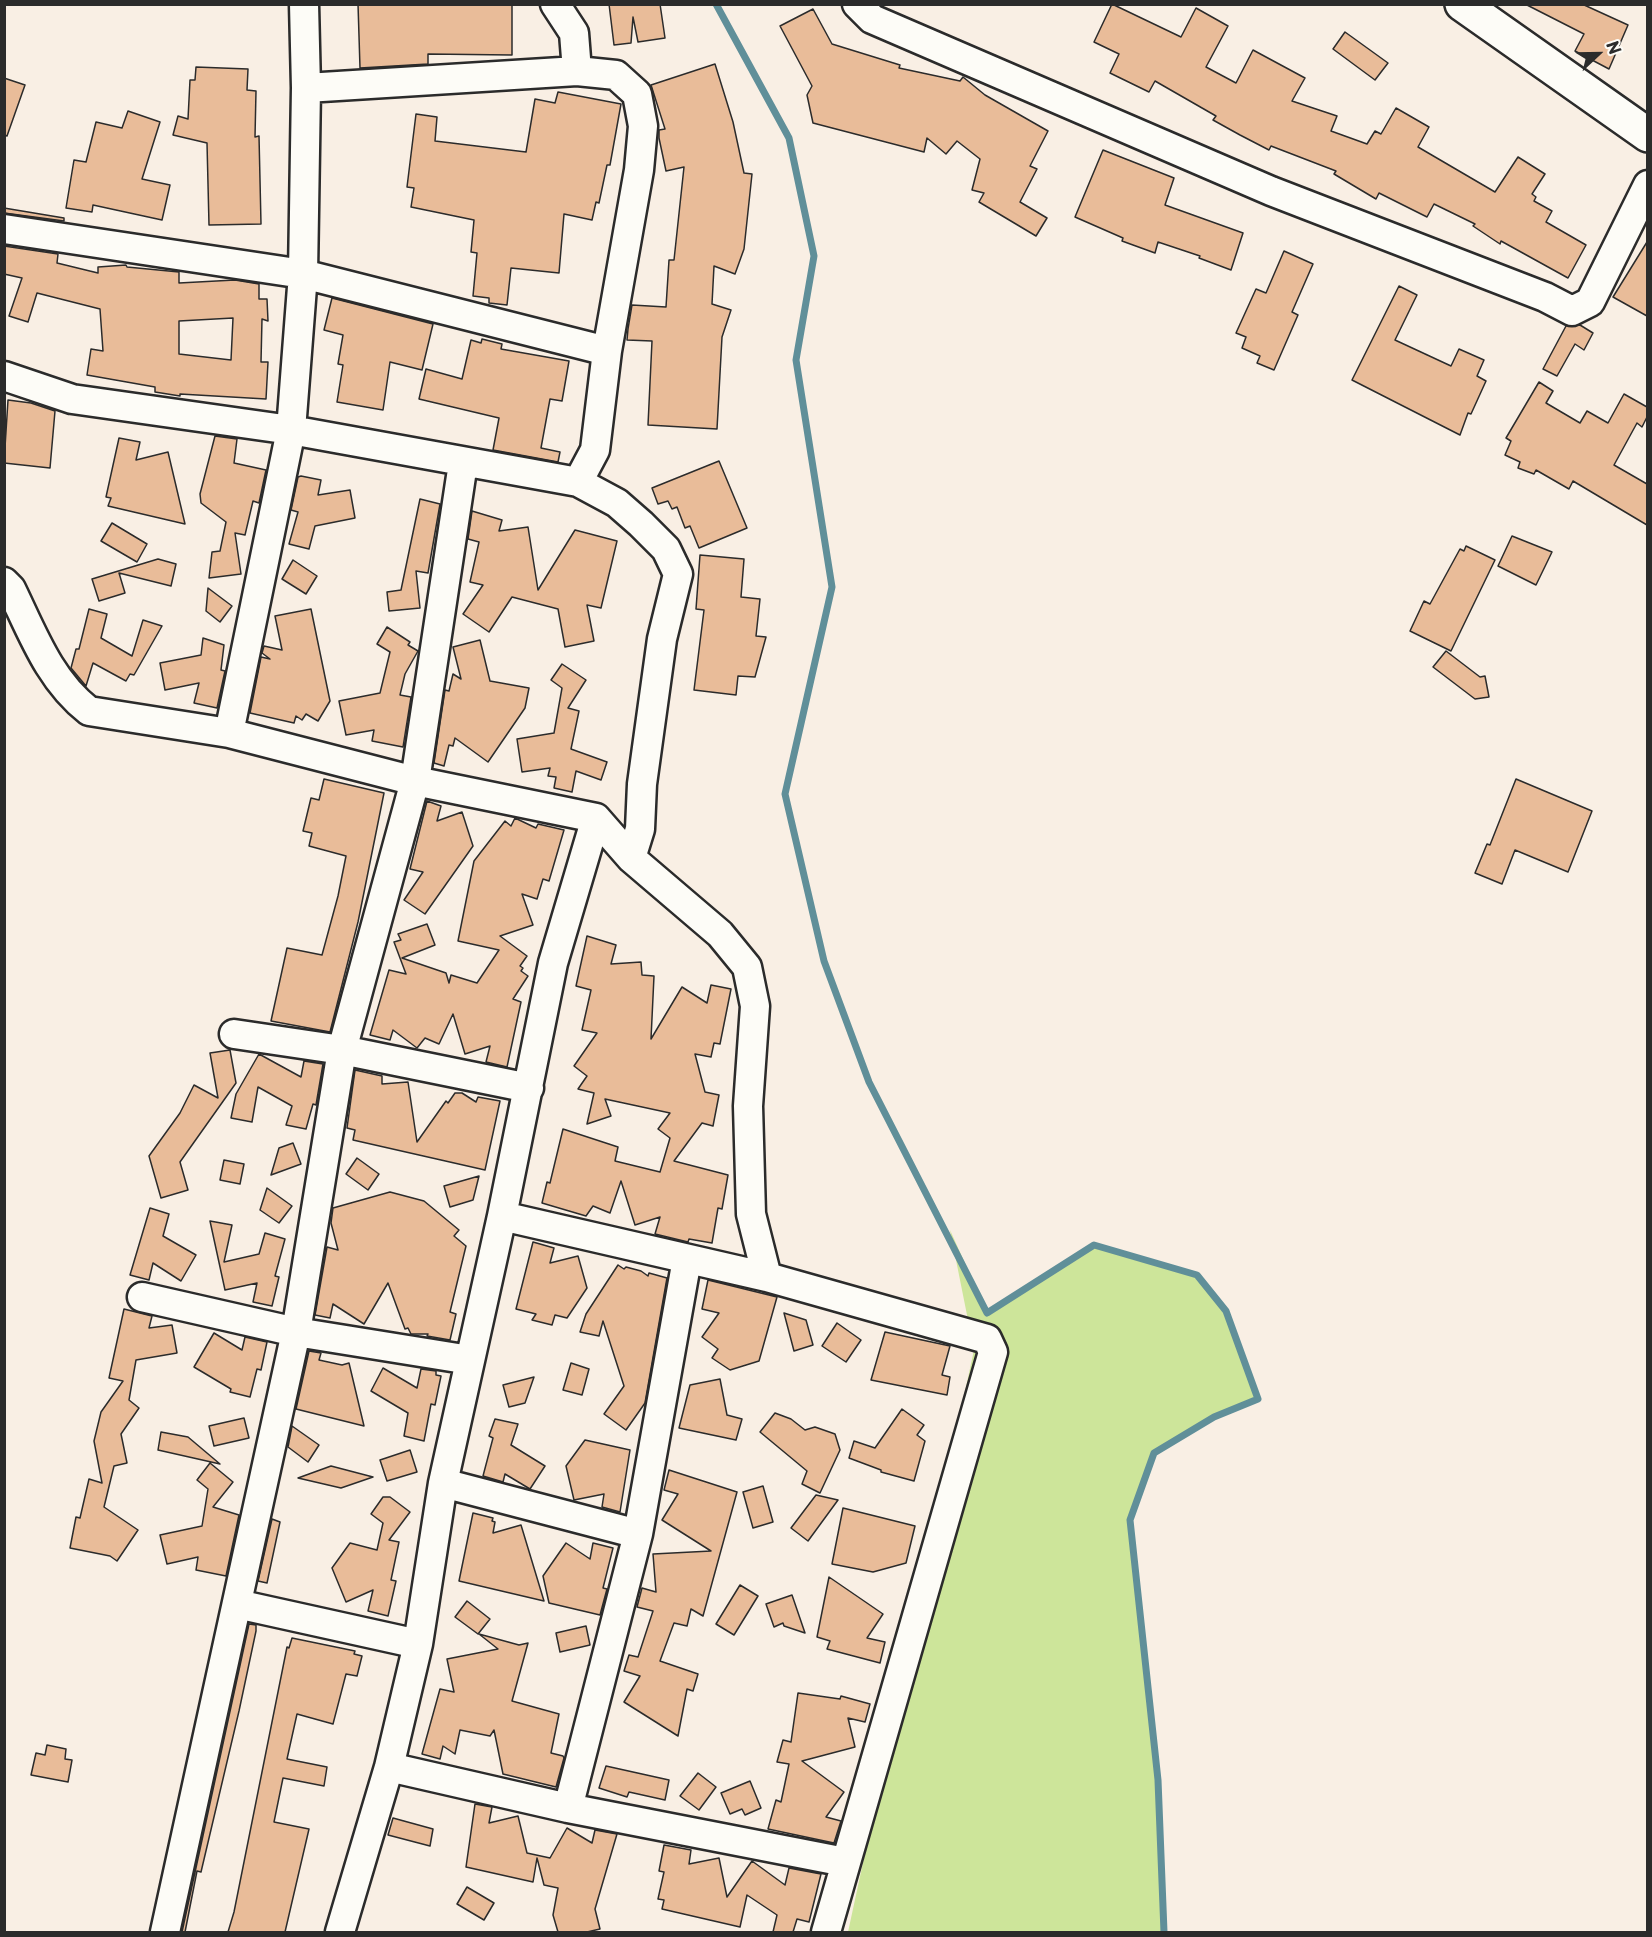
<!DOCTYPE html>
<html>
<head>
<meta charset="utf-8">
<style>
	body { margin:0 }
	#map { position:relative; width:1652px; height:1937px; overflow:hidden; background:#f9efe4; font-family:"Playpen Sans",sans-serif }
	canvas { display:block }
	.frame { position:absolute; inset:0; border:6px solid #2b2b2b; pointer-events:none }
	.north { position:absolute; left:1568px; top:24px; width:60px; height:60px; -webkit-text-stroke:4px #fdfcf7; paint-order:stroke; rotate:68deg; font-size:16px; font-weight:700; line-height:24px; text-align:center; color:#2b2b2b }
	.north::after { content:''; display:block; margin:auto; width:21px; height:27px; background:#2b2b2b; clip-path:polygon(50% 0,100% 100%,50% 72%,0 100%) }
</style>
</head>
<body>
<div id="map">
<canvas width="1652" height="1937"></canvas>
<div class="frame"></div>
<div class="north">N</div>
</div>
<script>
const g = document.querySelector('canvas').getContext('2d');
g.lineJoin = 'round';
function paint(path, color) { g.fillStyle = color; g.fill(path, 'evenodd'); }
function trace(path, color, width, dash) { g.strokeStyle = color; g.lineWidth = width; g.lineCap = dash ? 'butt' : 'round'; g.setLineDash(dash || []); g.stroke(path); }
const green = new Path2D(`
	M950 1230 987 1312 1094 1245 1197 1275 1226 1311 1258 1399 1214 1417 1154 1453 1130 1520 1158 1780 1164 1932H848L974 1350Z`);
const stream = new Path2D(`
	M716 4 789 138 814 256 796 360 832 587 785 794 824 961 869 1082 987 1313 1094 1245 1197 1275 1226 1311 1258 1399 1214 1417 1154 1453 1130 1520 1158 1780 1164 1932`);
const building = new Path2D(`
	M358 4H512V55L428 54V64L360 68Z
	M609 4H660L665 38 638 42 633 17 631 43 614 45Z
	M1112 4 1181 37 1196 8 1228 26 1206 67 1236 83 1253 50 1305 78 1292 101 1337 116 1331 131 1367 144 1375 131 1381 134 1396 108 1429 127 1418 147 1495 192 1518 157 1545 174 1532 194 1536 197 1534 201 1552 211 1546 222 1586 245 1568 278 1501 241 1500 244 1473 226 1475 224 1434 204 1427 217 1379 193 1376 199 1334 174 1336 171 1271 146 1269 150 1240 135 1213 120 1216 116 1155 81 1149 92 1110 73 1119 54 1094 42Z
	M1525 4H1582L1628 25 1609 69 1575 51 1584 34Z
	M813 9 832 44 900 65 899 68 960 81 963 77 985 95 1048 131 1030 166 1037 169 1020 202 1047 218 1036 236 979 202 984 193 972 190 980 159 957 141 946 154 927 138 924 152 813 123 807 95 812 86 780 26Z
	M1345 32 1388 63 1375 80 1333 49Z
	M715 64 733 122 744 173 752 174 744 249 735 274 714 266 712 304 731 310 722 337 717 429 648 425 652 341 627 340 628 329 632 305 666 307 669 260H674L684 167 666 171 659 138V130L665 129 651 85Z
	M196 67 248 69 247 90 256 91 255 137 259 136 261 224 209 225 207 143 173 135 178 116 188 119 190 80H195Z
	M4 78 25 85 7 136 4 135Z
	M558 92 621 104 610 165H607L599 203 596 202 592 220 564 214 559 273 511 268 507 305 489 303V298L473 296 477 253 471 252 474 220 411 207 414 188 407 187 416 114 437 117 435 141 526 152 535 99 555 103Z
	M128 111 160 122 142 179 170 185 162 220 93 205 92 212 66 208 74 160 86 162 96 122 122 128Z
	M1103 150 1174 178 1165 205 1243 233 1231 270 1199 258 1200 256 1158 242 1155 253 1122 241 1123 238 1075 217Z
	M4 208 64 218V221L4 213Z
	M1647 242V316L1613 297Z
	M4 246 58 254 57 263 98 273V267L126 265 127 267 179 272V283L235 280 259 284V299H267L268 321 262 319 261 362H268L266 399 180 394V396L155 392V387L87 375 91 349 103 351 100 309 37 293 28 322 9 316 22 278 4 274ZM233 318 231 360 179 354V321Z
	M1284 251 1313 264 1292 312 1298 315 1274 370 1257 363 1260 356 1242 348 1246 337 1236 333 1256 289 1266 293Z
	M1399 286 1417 295 1395 340 1451 366 1459 349 1484 360 1477 376 1486 381 1471 414 1468 413 1460 435 1352 380Z
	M332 298 433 324 422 370 390 362 383 410 337 402 343 365 338 364 343 335 324 330Z
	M1580 325 1593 333 1584 350 1575 344 1557 376 1543 369 1566 326Z
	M482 339 502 344 501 349 569 361 562 401 550 399 541 448 560 452 558 462 493 450 499 418 419 399 426 369 462 379 471 340 481 343Z
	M1539 382 1553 391 1546 403 1580 423 1587 411 1608 423 1624 394 1647 407V417L1642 427 1637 423 1614 465 1647 484V525L1573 481 1569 489 1536 470 1534 474 1518 468 1520 462 1505 455 1511 441 1506 438Z
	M8 400 31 403 55 411 50 468 4 463Z
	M215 436 237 439 234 463 266 470 259 503 253 501 245 535 235 533 241 574 209 578 212 552 220 551 226 522 201 503 200 494Z
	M119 438 140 442 136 460 168 452 185 524 108 506 111 498 106 497Z
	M719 461 747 528 699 548 690 526 685 528 677 507 672 509 668 501 658 504 652 488Z
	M301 476 321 480 318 495 350 490 355 518 315 526 309 549 289 544 298 512 291 510 298 477Z
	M420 499 440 504 428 573 416 571 420 608 389 611 387 592 401 590Z
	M472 511 502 520 499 531 528 527 538 590 575 530 617 541 601 608 587 605 594 641 565 647 558 609 512 597 489 632 463 614 483 585 470 582 479 542 468 539Z
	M112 523 147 544 137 562 101 541Z
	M1512 536 1552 552 1536 585 1498 566Z
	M1466 546 1495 560 1451 651 1410 631 1424 601 1430 604 1460 549 1464 551Z
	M700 555 744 559 741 597 760 599 756 636 766 637 755 677 738 676 736 695 694 690 704 610 696 609Z
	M158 559 176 564 171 586 119 573 125 593 99 601 92 579Z
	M293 560 317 576 306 594 282 579Z
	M208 588 232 606 220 622 206 611Z
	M89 609 107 614 101 638 132 656 143 620 162 626 134 675 130 674 126 681 93 663 86 686 71 668 76 649H79Z
	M311 609 330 701 318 721 306 714 302 720 296 716 294 723 250 713 261 657 270 659 262 653 264 646 282 650 275 616Z
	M387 627 410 642 408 645 418 651 405 674 400 695 411 697 403 747 372 741 374 730 346 735 339 701 380 693 390 652 377 644Z
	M203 638 224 645 221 670 225 671 217 708 194 703 199 683 165 690 160 663 201 655Z
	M480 640 490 681 529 688 525 708 488 762 455 738 453 746 449 745 444 766 434 763 445 690 449 691 453 674 461 679 453 647Z
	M1446 651 1480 677 1485 676 1489 697 1475 699 1433 667Z
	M562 664 586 680 568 708 579 711 571 749 607 762 601 780 576 771 572 792 554 788 556 777 548 776 550 768 522 772 517 739 554 733 562 688 551 680Z
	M324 779 384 793 358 922 330 1032 271 1021 287 948 322 955 338 896 346 856 309 846 312 833 303 831 311 798 319 800Z
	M1516 779 1592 811 1568 872 1515 850 1502 884 1475 873 1487 844 1490 845Z
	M427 801 441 806 437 821 462 812 473 846 425 914 404 900 423 872 410 869Z
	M515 818 536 828 538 824 564 830 549 881 543 879 537 899 522 894 533 925 500 936 527 956 520 966 523 968 521 971 528 976 513 999 521 1002 507 1067 486 1062 490 1046 465 1054 453 1014 439 1044 425 1038 417 1048 393 1030 390 1040 370 1035 389 970 406 974 394 942 401 940 398 934 427 924 435 945 402 958 446 973 449 983 451 975 477 983 499 950 458 941 474 861 505 821 511 826Z
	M587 936 616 945 611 964 641 962 642 975 654 976 651 1039 682 987 707 1003 711 985 731 989 720 1044 714 1043 711 1057 695 1054 705 1092 719 1095 713 1126 702 1123 674 1161 728 1175 722 1209 718 1208 712 1243 689 1239 688 1242 655 1234 660 1217 635 1225 621 1181 610 1213 593 1206 586 1216 542 1203 547 1182 550 1183 563 1129 618 1147 615 1161 660 1172 670 1138 658 1129 670 1113 605 1099 611 1116 587 1124 594 1093 578 1089 587 1076 574 1066 597 1033 582 1030 591 990 576 986Z
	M230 1050 236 1083 180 1162 188 1190 161 1198 149 1156 180 1113 194 1085 218 1098 210 1053Z
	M259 1054 301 1077 304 1061 323 1064 316 1105 313 1104 306 1129 286 1125 292 1106 258 1087 252 1122 231 1118 236 1094Z
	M355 1070 382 1076V1084L408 1082 417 1142 446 1101 448 1103 455 1093H462L476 1102 478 1097 500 1101 485 1170 353 1140 355 1130 347 1128Z
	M293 1143 301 1164 271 1175 279 1148Z
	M357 1158 379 1174 368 1190 346 1174Z
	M224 1160 244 1164 240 1184 220 1180Z
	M479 1176 473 1200 450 1207 444 1186Z
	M267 1188 292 1206 279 1223 260 1210Z
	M390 1192 424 1201 459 1230 454 1236 466 1246 450 1312 456 1314 450 1340 427 1336 428 1334H411L408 1328 405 1329 388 1283 364 1324 333 1304 330 1318 315 1315 327 1247 338 1250 331 1223 333 1208Z
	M150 1208 169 1214 163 1236 196 1255 181 1281 153 1263 149 1280 130 1275Z
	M210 1221 232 1225 224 1262 259 1254 265 1233 285 1239 275 1276 279 1277 272 1306 253 1302 257 1283 225 1290Z
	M533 1242 554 1248 550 1263 578 1256 587 1288 567 1318 555 1315 552 1325 532 1320 536 1314 516 1309Z
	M618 1265 624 1269 626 1267 641 1271 648 1276 649 1273 667 1278 645 1403 626 1430 604 1414 624 1386 603 1321 599 1336 580 1332 586 1314Z
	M708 1280 777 1297 759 1361 730 1370 712 1358 718 1349 702 1337 719 1313 702 1309Z
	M124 1309 152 1316 149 1328 172 1325 177 1353 136 1360 129 1400 139 1408 121 1434 127 1463 114 1466 104 1507 138 1530 117 1561 110 1556 70 1548 76 1517 80 1518 89 1479 102 1483 94 1441 101 1412 123 1381 109 1378Z
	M784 1313 806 1320 813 1345 794 1351Z
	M837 1323 861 1340 846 1362 822 1346Z
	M885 1332 950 1346 942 1375 950 1377 947 1395 871 1380Z
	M214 1333 242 1350 245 1337 267 1342 261 1370 257 1369 250 1397 230 1392 231 1389 194 1367Z
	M309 1351 321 1353 319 1360 342 1365 349 1363 364 1426 296 1409Z
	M571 1363 589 1369 582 1395 563 1390Z
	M383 1368 417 1388 421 1369 436 1371V1375L441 1376 435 1405 431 1404 424 1441 404 1436 408 1413 371 1391Z
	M534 1377 525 1403 509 1407 503 1385Z
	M720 1379 727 1415 742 1419 736 1440 679 1428 690 1385Z
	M902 1409 924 1425 917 1435 925 1441 914 1481 881 1472V1470L849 1458 854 1441 875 1448Z
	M775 1413 791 1419 805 1430 815 1427 835 1434 840 1450 820 1493 802 1484 807 1471 760 1432Z
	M244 1418 249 1438 214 1446 209 1426Z
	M495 1419 518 1424 511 1445 545 1466 530 1489 505 1474 503 1482 483 1476 493 1438 489 1436Z
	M292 1426 319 1445 308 1462 288 1447Z
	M161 1432 188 1437 220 1464 158 1450Z
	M585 1440 630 1450 620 1512 602 1507 604 1494 574 1500 566 1466Z
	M410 1450 417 1472 387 1481 380 1460Z
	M210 1463 233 1482 213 1507 239 1515 226 1576 196 1570 198 1557 167 1564 160 1535 202 1526 208 1489 197 1480Z
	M331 1466 373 1477 341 1488 298 1478Z
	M669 1470 737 1492 703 1616 691 1609 687 1626 674 1623 660 1661 698 1674 693 1691 687 1689 678 1736 624 1702 640 1676 624 1671 629 1655 638 1657 653 1611 637 1607 642 1588 656 1592 653 1554 711 1551 662 1520 678 1494 664 1490Z
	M763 1486 773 1522 753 1528 743 1492Z
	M816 1495 838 1500 808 1541 791 1528Z
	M383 1497H390L410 1512 389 1540 399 1542 391 1580 396 1581 388 1616 368 1611 373 1590 346 1602 332 1568 350 1543 377 1550 383 1523 371 1514Z
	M843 1508 915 1526 906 1563 873 1572 832 1564Z
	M473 1513 493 1518 492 1521 495 1522 493 1533 521 1525 544 1601 459 1581Z
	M272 1519 280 1522 267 1583 258 1581Z
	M566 1543 590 1559 593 1543 613 1548 603 1588 607 1589 600 1615 549 1603 543 1576Z
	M829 1577 883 1614 867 1638 885 1642 880 1663 827 1649 830 1641 817 1637Z
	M740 1585 758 1596 734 1635 716 1624Z
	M792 1595 805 1633 784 1626 783 1623 774 1627 766 1604Z
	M467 1601 490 1619 478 1634 455 1617Z
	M249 1624 256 1625V1631L239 1711 201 1872 197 1871 185 1932H182Z
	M586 1626 590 1645 560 1652 556 1633Z
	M479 1634 519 1645 528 1643 512 1701 559 1714 551 1753 563 1756 564 1758 556 1787 503 1774 494 1730 490 1736 460 1730 455 1754 443 1746 440 1759 422 1754 440 1689 454 1692 447 1659 498 1649Z
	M292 1638 355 1651 354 1654 362 1656 357 1676 346 1674 333 1724 297 1714 287 1759 327 1767 324 1786 283 1778 274 1822 309 1829 285 1932H228L234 1912 287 1647 289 1648Z
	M798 1693 840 1699 841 1696 870 1704 865 1722 848 1718 855 1747 802 1761 844 1792 826 1817 841 1821 834 1843 768 1829 776 1800 781 1802 789 1764 777 1762 783 1740 791 1742Z
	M47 1745 66 1749 65 1759 72 1760 68 1782 31 1775 36 1753 45 1755Z
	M606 1766 669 1780 665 1800 629 1792 627 1797 599 1788Z
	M698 1773 716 1787 699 1810 680 1796Z
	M750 1781 761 1808 745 1815 742 1809 730 1814 721 1793Z
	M475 1804 492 1807 489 1823 518 1816 527 1853 550 1858 567 1828 592 1843 595 1830 617 1834 595 1909 600 1929 587 1932H558L553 1915 558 1888 544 1885 537 1858 533 1882 466 1867Z
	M393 1818 433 1829 430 1846 388 1835Z
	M664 1845 691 1850 689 1864 719 1858 727 1897 752 1861 785 1885 789 1868 821 1874 809 1922 797 1919 793 1932H773L777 1915 747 1895 740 1927 662 1909 664 1900 658 1899 664 1872 659 1871Z
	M467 1887 494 1903 484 1920 457 1904Z`);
const minor = new Path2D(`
	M555 4 574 33 577 71
	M857 4 872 19 1271 191 1545 297 1572 311 1590 302 1648 185
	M306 88 577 71 616 75 637 94 643 126 639 170 607 351 595 450 578 482
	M4 229 303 274 607 351
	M4 376 72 399 291 430 578 482 617 503 641 524 666 549 678 574 662 639 642 784 640 829 631 858
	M4 582 11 589C32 632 49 680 89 711L229 733 415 781 596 818 631 858 720 934 747 967 755 1006 748 1106 751 1214 767 1277 987 1339 993 1352 826 1932
	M229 733 291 430 303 274 306 88 304 4
	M234 1034 342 1050 529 1088
	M502 1216 767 1277
	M142 1297 296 1332 470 1360
	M443 1483 638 1534
	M237 1604 418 1644
	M389 1767 568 1808 845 1862
	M568 1808 638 1534 687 1259
	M165 1932 296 1332 342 1050 415 781 463 463
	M340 1932 389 1767 418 1644 443 1483 502 1216 553 963 596 818`);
const highway = new Path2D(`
	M1462 4 1648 135`);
paint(green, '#cde59a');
trace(stream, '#608f99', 7);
paint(building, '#e9bc99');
trace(building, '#2b2b2b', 1.5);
trace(minor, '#2b2b2b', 33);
trace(highway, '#2b2b2b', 38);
trace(minor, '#fdfcf7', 28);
trace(highway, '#fdfcf7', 33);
</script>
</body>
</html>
